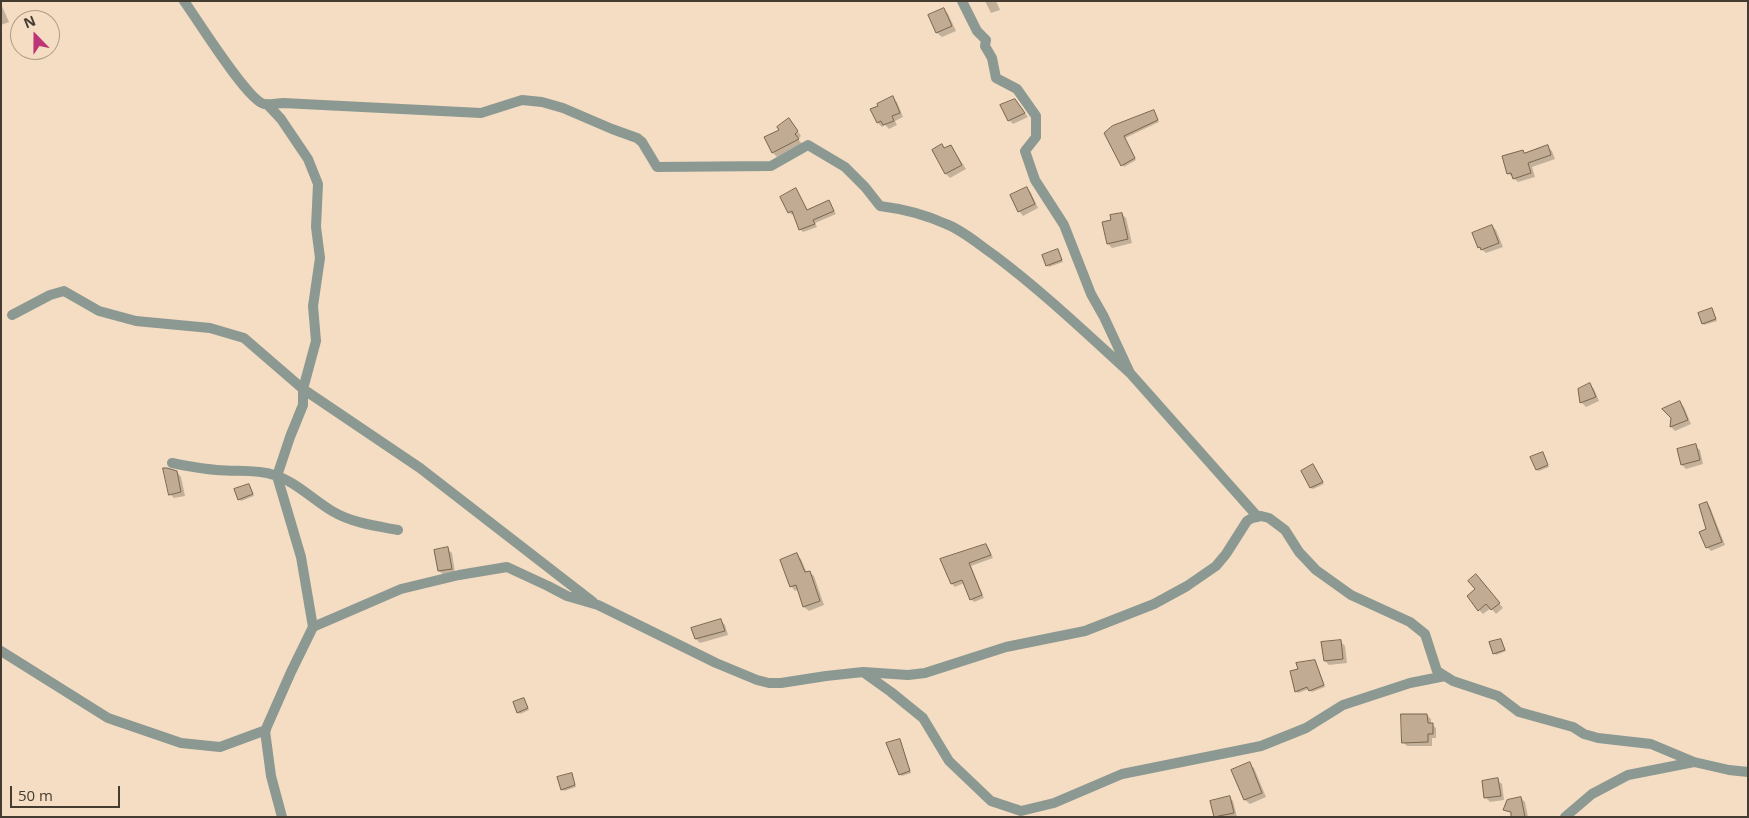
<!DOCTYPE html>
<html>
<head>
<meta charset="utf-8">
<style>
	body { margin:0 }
	#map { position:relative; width:1749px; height:818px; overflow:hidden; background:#f4ddc2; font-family:"Open Sans",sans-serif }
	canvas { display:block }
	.frame { position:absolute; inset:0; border:2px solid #443b31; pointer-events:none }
	.north { position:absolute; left:10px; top:10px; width:50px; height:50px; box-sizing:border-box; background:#f4ddc2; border:1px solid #ae9c88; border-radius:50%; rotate:338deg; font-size:14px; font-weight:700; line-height:20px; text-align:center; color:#443b31 }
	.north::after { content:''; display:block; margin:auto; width:18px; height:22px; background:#bc3677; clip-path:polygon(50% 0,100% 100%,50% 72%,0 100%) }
	.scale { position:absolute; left:10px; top:786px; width:110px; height:22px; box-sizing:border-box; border:2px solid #443b31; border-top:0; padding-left:6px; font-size:15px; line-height:18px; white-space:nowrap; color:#443b31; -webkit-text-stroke:4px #f4ddc2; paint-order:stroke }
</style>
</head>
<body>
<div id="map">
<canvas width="1749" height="818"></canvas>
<div class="frame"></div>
<div class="north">N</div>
<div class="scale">50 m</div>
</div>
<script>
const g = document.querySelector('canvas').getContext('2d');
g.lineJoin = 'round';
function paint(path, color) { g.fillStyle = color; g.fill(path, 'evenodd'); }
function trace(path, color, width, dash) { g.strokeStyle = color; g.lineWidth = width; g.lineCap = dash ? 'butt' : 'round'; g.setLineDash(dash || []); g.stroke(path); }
const shadow = new Path2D(`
	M985 1H996L1000 10 991 13Z
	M1 4 9 22 1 25Z
	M944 9 948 14 956 31 942 37 937 33 930 15Z
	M893 98 897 102 903 117 895 121 897 125 889 129 885 125 882 127 878 123Z
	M1015 100 1028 117 1013 124 1009 120Z
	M1153 111 1159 122 1125 138 1136 160 1124 167 1105 133Z
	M793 124 801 136 798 139 802 144 777 157 773 153Z
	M951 146 966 169 950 178 946 174 933 151 945 149Z
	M1548 147 1552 151 1555 159 1532 167 1535 177 1518 182 1509 174 1504 157 1523 152 1525 154Z
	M1027 188 1031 193 1038 208 1023 216 1019 211Z
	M796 190 808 211 829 202 836 214 815 223 817 227 803 232 800 229 794 214 792 215 789 212Z
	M1122 214 1126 218 1132 243 1112 248 1108 244Z
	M1492 226 1496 230 1503 247 1486 253 1479 247Z
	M1059 253 1063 262 1049 267 1044 256Z
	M1712 309 1717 321 1704 325 1703 323Z
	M1590 385 1594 389 1599 401 1586 407 1581 402 1579 390Z
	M1680 403 1684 407 1691 424 1675 431 1671 427 1672 417Z
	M1695 446 1700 450 1703 464 1686 469 1682 465Z
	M1542 453 1549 467 1539 471 1537 470Z
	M1313 465 1324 484 1313 489 1311 488Z
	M177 472 181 477 185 496 174 498 170 494Z
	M249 485 254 496 241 501 239 499Z
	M1706 503 1710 507 1725 545 1711 551 1707 547Z
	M986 545 989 549 993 558 971 566 984 598 974 602 971 599 964 583 955 587 952 584 942 560Z
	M447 549 452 553 455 573 444 575 439 571Z
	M797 555 801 559 807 573 809 572 814 576 824 605 809 611 804 607 799 589 795 591 791 586Z
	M1480 580 1503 608 1496 614 1491 608 1483 614 1479 610 1476 590Z
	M721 621 725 625 728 635 700 643 696 639Z
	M1500 640 1506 651 1496 655 1494 653Z
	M1340 641 1345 646 1347 663 1329 665 1325 661Z
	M1316 663 1325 687 1312 692 1309 689 1298 693 1296 691Z
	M524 699 529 710 520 714 518 712Z
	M1427 715 1431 719V724L1436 728V738H1432V746H1407L1403 742Z
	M900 740 911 773 902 776 900 774Z
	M1249 764 1254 768 1266 797 1250 804 1245 800 1233 771Z
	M571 774 576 787 564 791 562 789Z
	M1497 780 1502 784 1504 800 1490 802 1486 798Z
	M1229 797 1233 801 1237 817H1215L1211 802Z
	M1521 798 1525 802 1528 817H1513L1512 814 1508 813 1516 816 1517 813 1508 810V812L1505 809Z`);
const building = new Path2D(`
	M944 8 952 26 936 33 928 15Z
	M893 96 900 113 892 116 894 121 883 125 881 121 877 123 870 109 878 106 877 104Z
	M1015 99 1025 113 1008 121 1000 105Z
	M1154 110 1158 120 1124 136 1135 158 1121 166 1104 133 1112 126Z
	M789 118 798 131 795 134 799 139 772 153 764 137 779 130 777 127Z
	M942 144 944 148 951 145 962 165 945 174 932 150Z
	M1548 145 1551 155 1528 163 1531 173 1513 179 1511 173 1507 174 1502 156 1523 150 1524 153Z
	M1027 187 1035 204 1018 212 1010 195Z
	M796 188 807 210 829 200 834 211 813 220 815 224 799 230 792 211 788 213 780 197Z
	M1122 213 1128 239 1107 244 1102 222 1111 220 1110 215Z
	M1492 225 1499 243 1481 250 1480 247 1478 248 1472 233Z
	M1058 249 1062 260 1046 266 1042 255Z
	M1712 308 1716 319 1702 324 1698 313Z
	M1590 383 1596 397 1580 403 1578 389Z
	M1680 401 1688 420 1670 427 1671 418 1662 409Z
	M1696 444 1700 460 1681 465 1677 449Z
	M1543 452 1548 465 1536 470 1530 457Z
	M1313 464 1323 482 1310 488 1301 471Z
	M163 468H167L177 471 181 492 169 495Z
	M249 484 253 494 238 500 234 489Z
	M1707 502 1722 542 1706 548 1699 532 1706 529 1699 505Z
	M986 544 991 555 969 563 982 595 970 600 962 580 951 584 940 559Z
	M448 547 452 569 438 571 434 550Z
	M797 553 805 572 810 571 820 601 803 607 796 585 790 587 780 560Z
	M1476 574 1500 603 1491 610 1486 604 1478 611 1467 596 1475 589 1468 581Z
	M721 619 725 631 695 639 691 628Z
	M1501 639 1505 650 1493 654 1489 642Z
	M1341 640 1343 659 1324 661 1321 642Z
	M1315 660 1324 685 1309 691 1307 687 1295 692 1290 671 1298 669 1296 663Z
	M524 698 528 708 517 713 513 702Z
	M1401 714H1427L1428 723H1433V734H1428V742L1402 743Z
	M900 739 910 771 899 775 886 743Z
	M1250 762 1262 793 1244 800 1231 770Z
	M572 773 575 785 561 790 557 777Z
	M1498 778 1501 796 1484 798 1482 781Z
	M1230 796 1234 813 1214 817 1210 801Z
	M1521 797 1525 817H1511V812L1503 810 1507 800Z`);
const street = new Path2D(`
	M184 1C197 19 247 100 264 104 270 105 277 103 283 103L481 113 522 100 542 102 563 108 612 129 637 138 642 142 657 167 771 166 808 145 845 167 865 187 880 206C904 209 924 214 946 224 964 231 978 244 994 255 1042 291 1086 333 1130 373
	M962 1 977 31 986 40 985 46 992 58 996 78 1017 89 1036 116V137L1025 151 1035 180 1064 225 1091 294 1104 317 1130 373 1257 516
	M267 104 281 119 308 159 318 184 316 227 320 258 313 306 316 341 303 389V405L290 437 277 476 301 557 313 627
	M12 315 50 295 64 291 99 311 136 321 210 328 244 338 303 389 420 468 593 602
	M172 463C187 466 202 469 217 470 236 472 256 469 274 475 293 480 315 501 332 511 352 523 376 526 398 530
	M1 651 108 718 181 743 220 747 266 730
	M863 672 891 692 923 718 949 761 991 801 1021 811 1054 803 1122 774 1261 746 1306 728 1343 705 1410 683 1445 676
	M282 817 271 776 265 731 291 672 313 627 401 589 459 575 507 567 548 586 567 596 598 605 716 663 757 680 769 683H781L826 676 863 672 908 675 925 673 1006 647 1085 631 1154 604 1187 586 1216 566 1226 554 1247 521 1252 518 1261 516 1269 518 1285 530 1299 552 1316 570 1351 595 1410 622 1425 634 1437 671 1453 681 1498 696 1519 712 1573 727 1584 734 1598 738 1651 744 1694 762 1729 770 1748 772
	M1565 817 1592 794 1628 775 1694 762`);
paint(shadow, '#0003');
paint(building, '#c1ab92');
trace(building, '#79654d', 1);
trace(street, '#8b9992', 10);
</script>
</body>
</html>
